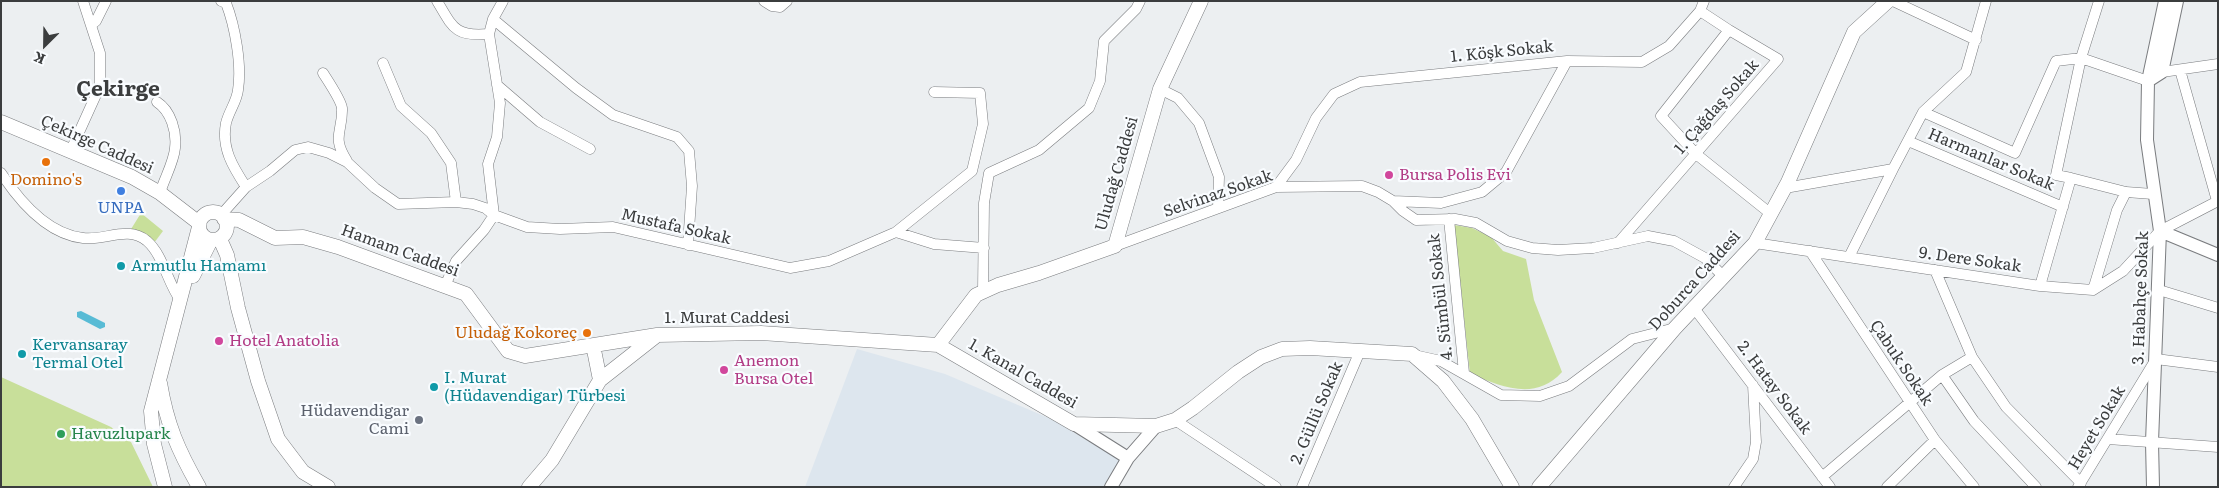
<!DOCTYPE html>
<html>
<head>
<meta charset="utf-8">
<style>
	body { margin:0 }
	#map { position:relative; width:2219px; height:488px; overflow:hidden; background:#eceff1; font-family:Literata,serif }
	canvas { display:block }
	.frame { position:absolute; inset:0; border:2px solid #3b3d3e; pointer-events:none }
	.north { position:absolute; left:20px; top:20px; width:50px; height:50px; -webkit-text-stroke:4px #f9fcff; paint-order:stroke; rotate:203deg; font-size:14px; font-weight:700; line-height:20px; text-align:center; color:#3b3d3e }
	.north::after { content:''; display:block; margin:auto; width:18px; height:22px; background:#3b3d3e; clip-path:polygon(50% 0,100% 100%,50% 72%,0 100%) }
</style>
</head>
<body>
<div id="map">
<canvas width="2219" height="488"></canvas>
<div class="frame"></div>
<div class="north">K</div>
</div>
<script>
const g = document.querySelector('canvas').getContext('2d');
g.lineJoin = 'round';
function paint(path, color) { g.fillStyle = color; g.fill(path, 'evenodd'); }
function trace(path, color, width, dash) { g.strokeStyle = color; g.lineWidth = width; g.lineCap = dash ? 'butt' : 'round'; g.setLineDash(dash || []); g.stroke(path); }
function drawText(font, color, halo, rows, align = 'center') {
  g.font = font + ' Literata,serif'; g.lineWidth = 4.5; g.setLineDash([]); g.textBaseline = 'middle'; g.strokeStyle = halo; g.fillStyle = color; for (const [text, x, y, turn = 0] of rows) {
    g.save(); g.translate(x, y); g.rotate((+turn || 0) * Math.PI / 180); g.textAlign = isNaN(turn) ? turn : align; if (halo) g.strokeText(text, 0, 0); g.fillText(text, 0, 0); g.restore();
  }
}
const built = new Path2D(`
	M857 349 945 374 1051 419 1120 460 1103 487H805Z`);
const green = new Path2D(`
	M141 213 163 231 151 247 128 234Z
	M1454 225 1472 228 1491 237 1503 251 1526 259 1534 300 1562 372C1535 402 1501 386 1470 374Z
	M1 377 111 427 131 442 153 487H1Z`);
const water = new Path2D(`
	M81 311 105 323V327L100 329 77 317V312Z`);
const minor = new Path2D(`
	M221 1 226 3C235 26 242 65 238 90 237 101 229 111 226 123 221 148 233 167 246 187
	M437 1C453 28 455 37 489 34
	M764 1 772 6 780 7 787 1
	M1893 1 1976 40
	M493 19 576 88 613 115 677 137 689 151 692 186 688 245
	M91 25 96 21 106 1
	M1729 30 1661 116 1696 154 1771 214
	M383 63 401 106 431 133 451 163 456 202
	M2180 70 2217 201
	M2162 72 2218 64
	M323 73C328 81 341 100 342 108 343 132 331 136 347 161
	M497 85 540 122 590 149
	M1160 89 1178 98 1199 123 1219 177 1218 208
	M157 102C171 111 177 132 175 148 174 162 164 179 160 193
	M1923 112 2015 153 2056 61 2081 58 2099 1
	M1908 141 2063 207
	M71 150 100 86V53L83 1
	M1 173C20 202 47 234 83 238 105 241 128 225 147 241 164 256 167 283 181 301
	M2071 178 2126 192 2153 194
	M1276 187 1296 160 1316 118 1334 94 1360 82 1567 61 1642 62 1669 46 1700 11 1704 1
	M1785 188 1893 169 1923 112 1966 72 1986 1
	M1393 201 1441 203 1482 192 1506 172 1567 61
	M221 215 246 187 270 171 295 150 308 147 329 153 347 162 375 188 398 204 456 202 473 204 485 208 494 215 527 227 560 229 613 227 790 268 829 261 896 232 934 244 984 248
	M1449 219 1464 373
	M896 232 972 171 983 124 980 93 934 92
	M1618 243 1778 59 1729 30 1700 11
	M1755 243 2040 286 2093 290 2123 271 2160 231 2218 201
	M1115 246 1276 187 1362 186 1378 192 1393 201 1403 211 1416 220 1455 219 1476 223 1507 241 1532 248 1558 250 1593 248 1648 236 1674 241 1705 258 1723 276
	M1810 251 1935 440 1974 487
	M1849 257 1893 169
	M1935 270 1972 357 2006 407 2081 483
	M445 286 456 261 484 230 494 215 488 164 497 137 500 103 489 34 493 19 503 1
	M2040 286 2071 178 2056 175 2081 58 2148 81
	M2093 290 2117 210 2126 192
	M2159 290 2218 308
	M983 292 984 203 989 173 1039 150 1089 108 1100 81 1104 41 1136 9 1140 1
	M1694 308 1830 487
	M1414 355 1441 361 1501 395 1540 396 1569 386 1632 339 1675 328
	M1942 375 1974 421 2036 487
	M1175 420 1276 487
	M2108 439 2218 447
	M1822 477 1942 375 1972 357
	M1302 487 1360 351
	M1734 487 1753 459 1756 442 1753 385
	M1887 487 1935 440
	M2078 487 2156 359 2218 367`);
const tertiary = new Path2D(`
	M2148 81 2162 72 2177 1
	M2160 231 2218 255
	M1074 424 1128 458
	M1111 487 1128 458 1156 426
	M2153 487 2152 442 2160 231 2147 140 2148 81 2165 1`);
const secondary = new Path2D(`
	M1 122 132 177 160 193 199 223
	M199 226a14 14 0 1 1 28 0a14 14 0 1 1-28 0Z
	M224 219 239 220 275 238 303 237 338 247 466 294 508 351 525 356 657 335 761 333 938 345 1074 424 1156 426 1175 420 1193 408 1238 372 1261 357 1282 349 1310 348 1412 354 1443 381 1472 419 1512 487
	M220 239 227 255 238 308 258 381 278 439 303 472 328 487
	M193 276 211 240
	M593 345 600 380
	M938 345 976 295 998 285 1039 273 1115 246 1160 89 1201 1
	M160 383C167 425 178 450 199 487
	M165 487 154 444 151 411 199 227
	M529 487 552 460 600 380 656 336
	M1539 487 1675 328 1755 243 1788 182 1854 32 1888 1`);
const markers = [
	[46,162,5,"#e8710a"],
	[1389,175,5,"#d1479c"],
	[121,191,5,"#3f7fe0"],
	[121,266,5,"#0f9aa8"],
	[587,333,5,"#e8710a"],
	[219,341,5,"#d1479c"],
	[22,354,5,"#0f9aa8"],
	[724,370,5,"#d1479c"],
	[434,387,5,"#0f9aa8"],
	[419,420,5,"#6b7280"],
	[61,434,5,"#2e9e5b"]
];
const streetNames = [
	["1. Köşk Sokak",1502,52,-6],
	["1. Çağdaş Sokak",1717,107,-49],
	["Çekirge Caddesi",97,145,24],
	["Harmanlar Sokak",1991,160,23],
	["Uludağ Caddesi",1117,174,-74],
	["Selvinaz Sokak",1218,194,-19],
	["Mustafa Sokak",676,227,13],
	["Hamam Caddesi",400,251,20],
	["9. Dere Sokak",1970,260,8],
	["Doburca Caddesi",1695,281,-48],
	["4. Sümbül Sokak",1441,297,-96],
	["3. Habahçe Sokak",2141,298,-88],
	["1. Murat Caddesi",727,318],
	["Çabuk Sokak",1901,363,56],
	["1. Kanal Caddesi",1023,374,30],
	["2. Hatay Sokak",1774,388,53],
	["2. Güllü Sokak",1317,413,-67],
	["Heyet Sokak",2097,428,-59]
];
const hotelNames = [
	["Bursa Polis Evi",1399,175],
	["Hotel Anatolia",229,341],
	["Anemon",734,361],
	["Bursa Otel",734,379]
];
const foodNames = [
	["Domino's",46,180],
	["Uludağ Kokoreç",577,333,"right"]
];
const shopNames = [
	["UNPA",121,208]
];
const cultureNames = [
	["Armutlu Hamamı",131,266],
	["Kervansaray",32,345],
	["Termal Otel",32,363],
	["I. Murat",444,378],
	["(Hüdavendigar) Türbesi",444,396]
];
const worshipNames = [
	["Hüdavendigar",409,411],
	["Cami",409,429]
];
const leisureNames = [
	["Havuzlupark",71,434]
];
const districtNames = [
	["Çekirge",118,90]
];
paint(built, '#dde6ee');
paint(green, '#c8df9a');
paint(water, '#58bbd5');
trace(minor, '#7a7c7f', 11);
trace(tertiary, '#7a7c7f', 14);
trace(secondary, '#7a7c7f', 15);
trace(minor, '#fff', 10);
trace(tertiary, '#fff', 12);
trace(secondary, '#fff', 14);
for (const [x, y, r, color] of markers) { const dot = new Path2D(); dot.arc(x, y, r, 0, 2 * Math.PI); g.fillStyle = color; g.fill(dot); trace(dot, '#f9fcff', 2); }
drawText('16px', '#3b3d3e', '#f9fcff', streetNames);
drawText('16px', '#b23c85', '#f9fcff', hotelNames, 'left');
drawText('16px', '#c56008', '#f9fcff', foodNames);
drawText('16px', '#366cbe', '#f9fcff', shopNames);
drawText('16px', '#0d838f', '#f9fcff', cultureNames, 'left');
drawText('16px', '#5b616d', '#f9fcff', worshipNames, 'right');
drawText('16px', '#27864d', '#f9fcff', leisureNames, 'left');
drawText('bold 21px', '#3b3d3e', '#f9fcff', districtNames);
</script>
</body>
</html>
